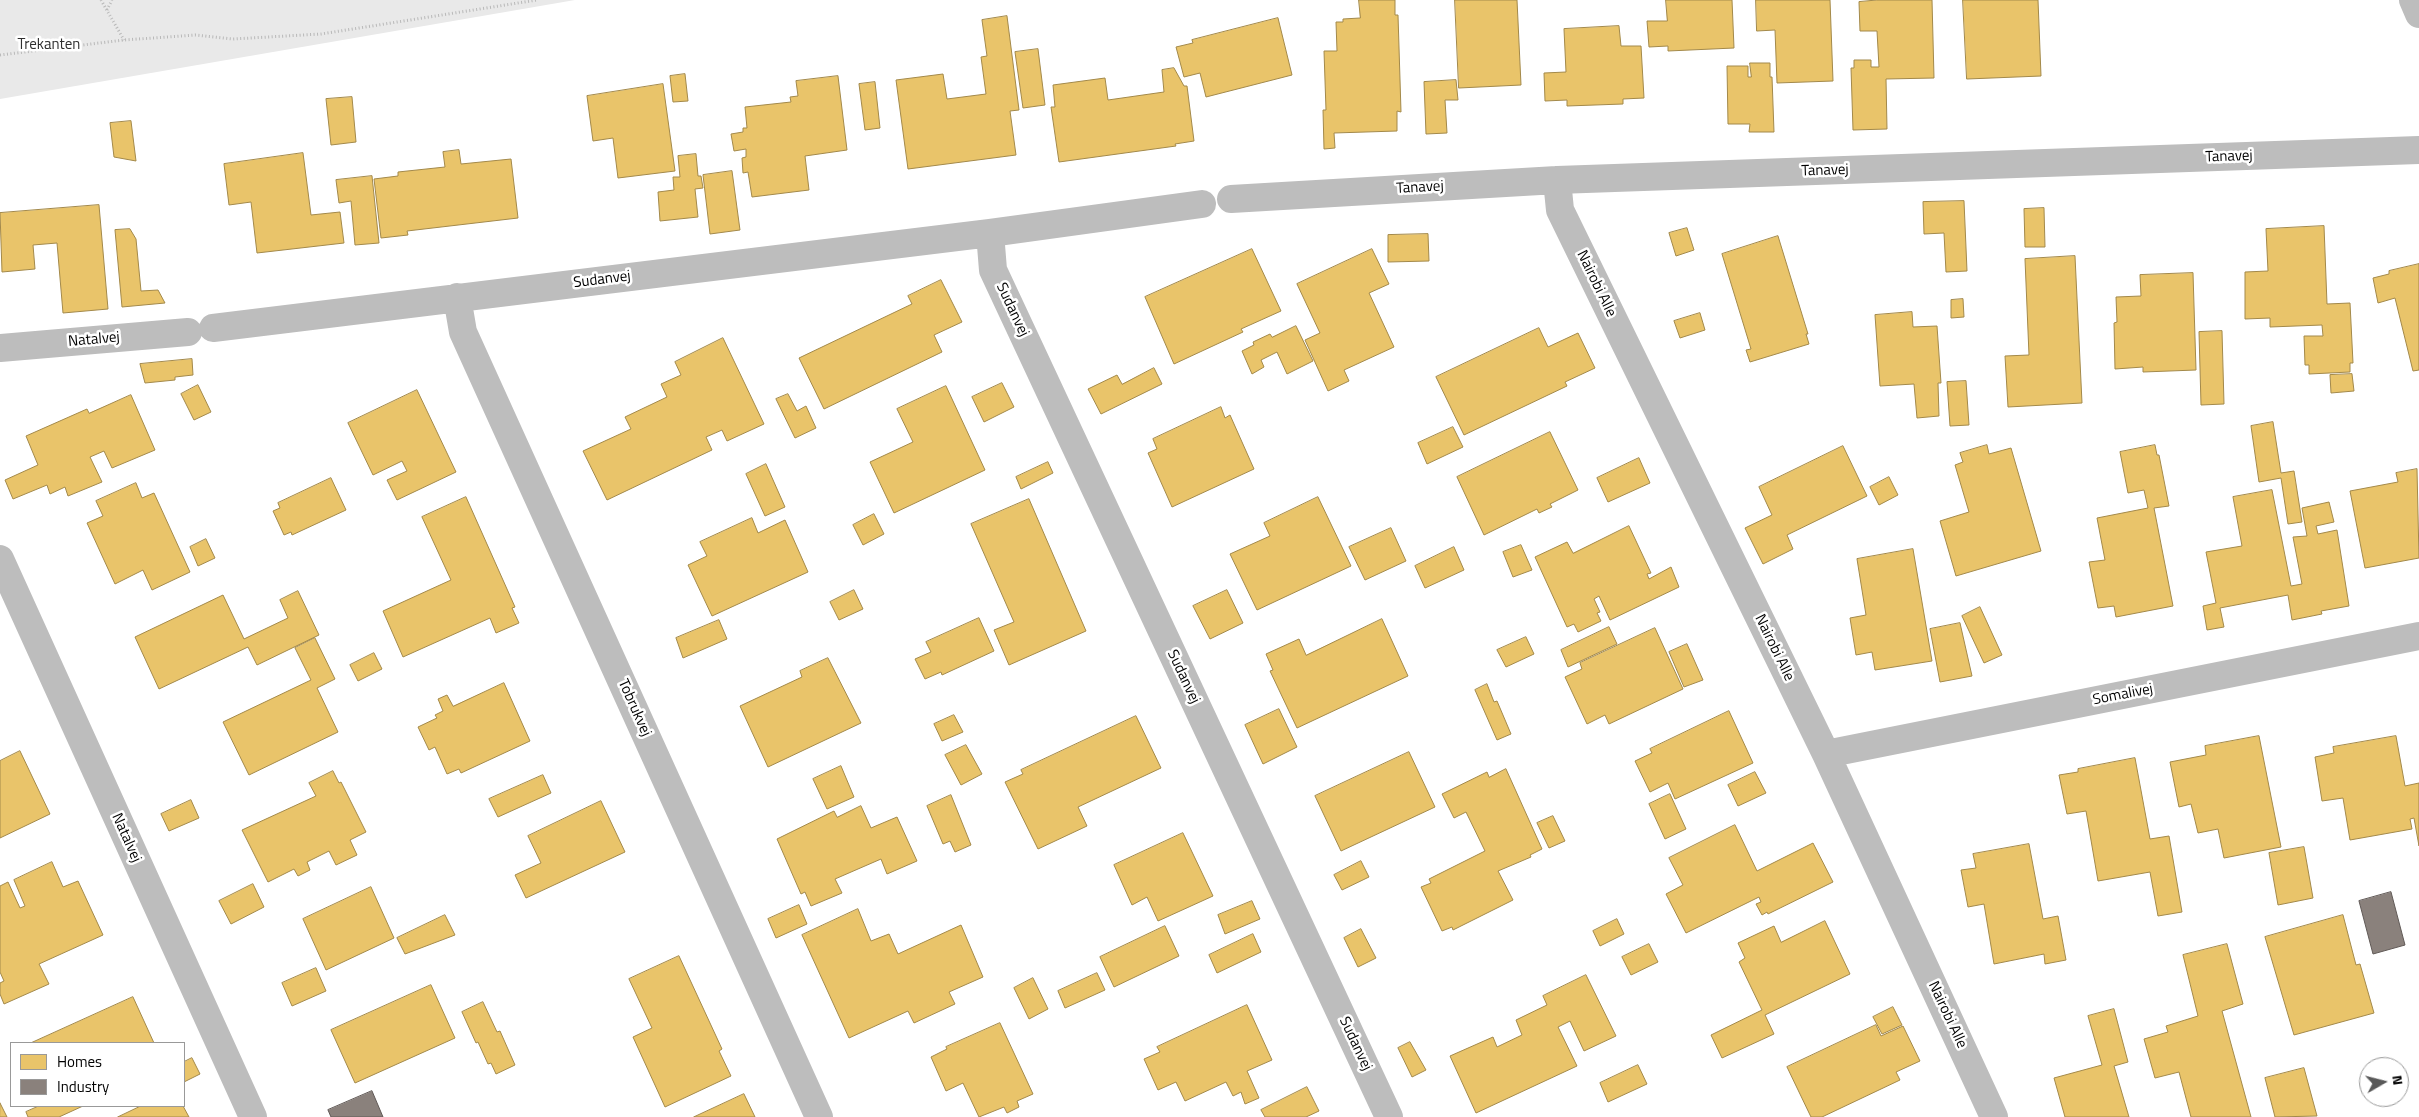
<!DOCTYPE html>
<html>
<head>
<meta charset="utf-8">
<style>
	body { margin:0 }
	#map { position:relative; width:2419px; height:1117px; overflow:hidden; background:#fff; font-family:"Titillium Web",sans-serif }
	canvas { display:block }
	.legend { position:absolute; left:10px; top:1042px; width:175px; height:65px; box-sizing:border-box; background:#fff; border:1px solid #999; margin:0; padding:6px 9px; list-style:none; font-size:15px; color:#000 }
	.legend li { display:flex; align-items:center; gap:10px; height:25px }
	.legend b { width:25px; border:1px solid #999 }
	.north { position:absolute; left:2359px; top:1057px; width:50px; height:50px; box-sizing:border-box; background:#fff; border:1px solid #999; border-radius:50%; rotate:82deg; font-size:14px; font-weight:700; line-height:20px; text-align:center; color:#000 }
	.north::after { content:''; display:block; margin:auto; width:18px; height:22px; background:#595959; clip-path:polygon(50% 0,100% 100%,50% 72%,0 100%) }
</style>
</head>
<body>
<div id="map">
<canvas width="2419" height="1117"></canvas>
<ul class="legend">
<li><b style="height:14px;background:#e9c46a"></b>Homes</li>
<li><b style="height:14px;background:#8a817c"></b>Industry</li>
</ul>
<div class="north">N</div>
</div>
<script>
const g = document.querySelector('canvas').getContext('2d');
g.lineJoin = 'round';
function paint(path, color) { g.fillStyle = color; g.fill(path, 'evenodd'); }
function trace(path, color, width, dash) { g.strokeStyle = color; g.lineWidth = width; g.lineCap = dash ? 'butt' : 'round'; g.setLineDash(dash || []); g.stroke(path); }
function drawText(font, color, halo, rows, align = 'center') {
  g.font = font + ' "Titillium Web",sans-serif'; g.lineWidth = 5; g.setLineDash([]); g.textBaseline = 'middle'; g.strokeStyle = halo; g.fillStyle = color; for (const [text, x, y, turn = 0] of rows) {
    g.save(); g.translate(x, y); g.rotate((+turn || 0) * Math.PI / 180); g.textAlign = isNaN(turn) ? turn : align; if (halo) g.strokeText(text, 0, 0); g.fillText(text, 0, 0); g.restore();
  }
}
const green = new Path2D(`
	M0 0H575L0 99Z`);
const homes = new Path2D(`
	M1359 0H1395V15H1398L1401 112 1397 111V131L1334 133 1335 148 1324 149 1323 110H1326L1324 51H1337L1336 22H1343V19L1360 18Z
	M1455 0H1517L1521 85 1459 88Z
	M1666 0H1732L1734 48 1668 51V46L1649 47 1647 21H1667Z
	M1756 0H1830L1833 81 1777 83 1775 30 1757 31Z
	M1877 0H1932L1934 78 1886 79 1887 129 1853 130 1851 68H1854V60H1871V67H1879L1877 31H1860L1859 2Z
	M1963 0H2038L2041 76 1967 79Z
	M1007 16 1019 110 1010 111 1016 155 908 169 896 80 943 74 947 99 986 94 981 57 987 56 982 20Z
	M1278 18 1292 75 1206 97 1200 73 1184 77 1176 47 1193 43 1192 40Z
	M1619 26 1621 46H1641L1644 98 1623 99V104L1567 106V100L1545 101 1544 73 1566 72 1564 29Z
	M1038 49 1045 105 1023 108 1015 52Z
	M1750 63H1770V77H1772L1774 132H1749L1750 124H1728L1727 66H1748V77H1751Z
	M1174 68 1184 86H1187L1194 141 1175 144 1176 146 1059 162 1051 107H1055L1053 85 1105 78 1108 100 1164 92 1162 70Z
	M685 74 688 101 673 102 670 76Z
	M838 76 847 150 805 156 809 190 752 197 748 172 743 173 742 158 746 157V149L734 151 731 134 743 132V128H747L745 107 791 102 790 97 798 96 796 81Z
	M1456 80 1458 100H1445L1447 133 1426 134 1424 82Z
	M875 82 880 128 865 130 859 84Z
	M663 84 675 171 618 178 613 138 593 141 587 96Z
	M352 97 356 142 331 145 326 99Z
	M131 121 136 161 114 157 110 123Z
	M459 150 461 164 511 159 518 218 407 231 408 235 381 238 374 179 398 176V172L445 167 443 152Z
	M303 153 311 215 340 212 344 243 257 253 251 202 229 205 224 164Z
	M696 154 698 176H701L703 188 695 189 698 217 660 221 658 192 674 190 673 177H680L678 156Z
	M732 171 740 230 710 234 703 175Z
	M372 176 379 243 355 245 351 201 339 203 336 180Z
	M1964 201 1967 271 1946 272 1944 233 1924 234 1923 202Z
	M99 205 108 309 63 313 57 243 33 245 35 269 2 272 0 213Z
	M2044 208 2045 247H2025L2024 209Z
	M2324 226 2327 304 2350 303 2353 363H2350V372L2309 374V365H2305L2304 336H2323L2322 325 2270 327V318L2245 319V272L2268 271 2266 229Z
	M1687 228 1694 250 1676 256 1669 233Z
	M130 229 136 239 141 291 158 290 165 303 122 307 115 230Z
	M1428 234 1429 261 1388 262V235Z
	M1778 236 1808 334H1806L1809 344 1750 362 1746 350 1751 349 1722 254Z
	M1252 249 1281 311 1241 329 1243 332 1174 364 1145 297Z
	M1372 249 1389 284 1369 293 1394 347 1344 370 1349 381 1328 391 1305 340 1320 333 1297 284Z
	M2075 256 2082 403 2008 407 2005 356 2029 355 2025 259Z
	M2419 264V370L2413 371 2395 298 2378 303 2373 278 2389 274V271Z
	M2193 273 2196 370 2143 372V367L2115 369 2114 323 2117 322 2116 297 2141 296 2140 275Z
	M941 280 962 322 934 335 942 352 824 409 799 358 912 304 908 296Z
	M1963 299 1964 317 1951 318V300Z
	M1912 312 1913 327 1937 326 1941 383H1938L1939 416 1917 418 1914 384 1880 386 1875 315Z
	M1700 313 1705 330 1680 338 1674 321Z
	M1296 326 1313 361 1287 374 1277 352 1261 360 1264 367 1252 374 1242 351 1254 345 1253 342 1270 334 1272 337Z
	M1539 328 1548 347 1578 333 1595 368 1565 382 1567 386 1464 435 1436 377Z
	M2222 331 2224 404 2201 405 2199 332Z
	M723 338 764 424 727 441 722 430 706 437 712 450 607 500 583 451 631 429 625 417 667 397 661 384 681 375 675 362Z
	M192 359 193 375 175 377V380L145 383 140 364Z
	M1154 368 1162 384 1101 414 1088 389 1117 375 1122 384Z
	M2352 374 2354 391 2331 393 2330 375Z
	M1966 381 1969 425 1950 426 1947 382Z
	M1002 383 1014 407 984 422 972 397Z
	M198 385 211 412 194 420 181 394Z
	M946 386 985 470 894 513 870 462 913 442 897 409Z
	M417 390 456 472 397 500 387 480 407 471 402 461 373 475 348 423Z
	M788 394 797 411 806 406 816 428 795 438 776 399Z
	M131 395 155 450 112 468 104 451 90 457 102 482 68 496 65 487 50 494 47 485 13 499 5 480 38 465 26 436 87 409 89 413Z
	M1221 407 1225 418 1230 415 1254 469 1172 507 1148 453 1157 449 1153 439Z
	M2273 422 2281 473 2294 471 2302 522 2288 524 2281 478 2259 482 2251 426Z
	M1453 427 1463 447 1427 464 1418 443Z
	M1550 432 1578 490 1550 504 1552 507 1539 513 1537 509 1484 535 1457 477Z
	M1987 445 1989 454 2011 448 2041 551 1956 576 1940 521 1969 512 1955 465 1963 462 1960 453Z
	M2155 445 2157 455H2159L2169 506 2154 508 2173 606 2116 617 2114 606 2098 608 2089 562 2105 560 2097 518 2148 508 2144 490 2128 493 2120 452Z
	M1843 446 1867 496 1787 535 1793 549 1763 564 1745 528 1772 515 1759 487Z
	M1639 458 1650 483 1608 502 1597 478Z
	M1048 462 1053 473 1021 489 1016 477Z
	M766 464 785 507 765 516 746 474Z
	M2417 469 2419 558 2365 568 2350 491 2398 482 2396 473Z
	M1889 477 1898 495 1879 505 1870 487Z
	M331 478 346 510 292 535 291 532 284 535 273 511 280 508 278 503Z
	M136 483 142 498 154 493 190 572 152 590 143 570 115 584 87 523 103 516 96 501Z
	M2272 490 2291 586 2302 584 2293 537 2307 536 2302 508 2329 502 2334 522 2316 526 2318 534 2337 530 2349 606 2321 611 2322 614 2292 620 2288 595 2220 608 2224 627 2207 630 2203 606 2216 603 2206 552 2242 546 2233 497Z
	M466 497 515 607 512 608 519 623 496 633 490 618 403 657 383 611 451 580 422 517Z
	M1318 497 1351 566 1257 610 1230 554 1270 536 1264 523Z
	M1029 499 1086 631 1009 665 994 630 1014 622 971 524Z
	M874 514 884 534 863 545 853 525Z
	M752 518 758 533 785 520 808 572 712 616 688 565 707 556 700 542Z
	M1629 526 1651 573 1647 574 1649 579 1671 567 1679 587 1610 620 1599 596 1594 599 1600 612 1597 613 1601 621 1578 632 1574 624 1567 627 1535 557 1567 542 1573 553Z
	M1391 528 1406 561 1365 580 1349 547Z
	M206 539 215 558 198 566 190 547Z
	M1521 545 1532 570 1513 577 1503 552Z
	M1454 547 1464 570 1425 588 1415 566Z
	M1913 549 1932 661 1875 670 1872 652 1856 655 1850 618 1866 615 1857 559Z
	M854 590 863 609 839 620 830 602Z
	M1227 590 1243 623 1210 639 1193 606Z
	M298 591 319 635 257 665 248 647 159 689 135 637 223 595 244 639 288 618 280 600Z
	M1980 607 2002 655 1984 663 1962 616Z
	M979 618 994 651 942 675 941 672 925 679 915 659 931 652 926 642Z
	M1382 619 1408 676 1297 728 1270 671 1273 670 1266 654 1299 639 1306 655Z
	M719 620 727 639 683 658 676 638Z
	M1960 623 1972 676 1940 682 1930 629Z
	M1609 627 1617 644 1568 667 1561 650Z
	M1655 628 1683 689 1609 724 1605 715 1587 724 1565 677 1582 669 1580 663Z
	M1526 637 1534 654 1506 667 1497 650Z
	M315 638 335 679 317 688 338 732 249 775 223 722 311 680 295 648Z
	M1687 644 1703 680 1684 687 1669 652Z
	M374 653 382 669 358 681 350 665Z
	M828 658 861 723 768 767 740 706 802 677 800 671Z
	M504 683 530 741 461 773 459 769 447 774 435 747 429 750 418 727 437 718 435 715 443 711 438 699 447 695 453 706Z
	M1487 684 1494 702 1497 701 1511 734 1497 740 1475 690Z
	M1279 709 1297 747 1263 764 1245 725Z
	M1729 711 1753 763 1675 799 1668 783 1650 792 1635 761 1652 753 1650 749Z
	M954 715 963 732 942 741 934 724Z
	M1136 716 1161 768 1078 807 1087 826 1038 849 1005 782 1023 774 1021 770Z
	M2259 736 2281 847 2224 858 2218 829 2198 833 2191 804 2179 807 2170 762 2206 755 2205 746Z
	M2396 736 2405 786 2419 783V846L2414 818 2410 819 2412 829 2350 840 2343 798 2322 801 2315 757 2334 753 2333 747Z
	M966 745 982 774 961 785 945 755Z
	M20 751 50 814 0 838V761Z
	M1409 752 1435 807 1341 851 1315 796Z
	M2135 758 2150 839 2169 836 2182 912 2158 916 2150 872 2098 881 2086 811 2067 814 2059 775 2078 772V769Z
	M841 766 854 797 827 809 813 779Z
	M1506 769 1542 849 1530 855 1531 857 1498 871 1513 900 1453 930 1452 927 1442 931 1421 887 1431 883 1429 879 1485 851 1466 812 1454 818 1442 794 1487 772 1489 777Z
	M333 771 339 783 341 782 366 832 350 840 357 855 336 865 329 851 307 862 310 870 298 876 294 869 268 882 242 830 316 796 309 783Z
	M1755 772 1766 793 1738 806 1728 785Z
	M543 775 551 793 498 817 489 799Z
	M1670 794 1686 829 1665 839 1649 804Z
	M951 795 971 845 955 852 950 841 943 844 927 806Z
	M191 800 199 818 169 831 161 814Z
	M601 801 625 852 526 898 515 875 541 863 528 836Z
	M861 806 871 828 897 817 917 861 887 874 881 859 835 879 842 893 811 906 805 892 801 894 777 839 834 811 837 817Z
	M1553 816 1565 841 1549 848 1537 823Z
	M1735 825 1757 871 1813 843 1833 882 1768 914 1767 912 1762 915 1756 904 1761 902 1759 897 1686 933 1666 894 1683 885 1669 858Z
	M1183 833 1213 896 1158 921 1147 897 1132 905 1114 865Z
	M2029 844 2043 919 2058 916 2066 960 2045 964 2044 954 1994 964 1984 904 1968 907 1961 870 1976 868 1973 854Z
	M2304 847 2313 898 2278 905 2269 853Z
	M1361 861 1369 877 1342 890 1334 875Z
	M52 862 63 887 78 881 103 935 39 964 49 984 4 1004 0 994V983L4 981 0 972V886L8 882 20 908 25 906 14 880Z
	M253 884 264 907 231 924 219 901Z
	M371 887 394 938 326 970 303 919Z
	M1252 901 1260 919 1225 934 1218 915Z
	M799 905 807 924 776 938 768 919Z
	M858 909 871 941 889 934 898 954 961 925 983 977 949 992 955 1004 914 1023 908 1011 849 1038 802 935Z
	M445 915 455 935 405 954 397 938Z
	M2343 915 2356 965 2360 964 2374 1013 2294 1035 2265 937Z
	M1617 919 1624 934 1600 946 1593 931Z
	M1825 921 1850 974 1765 1015 1774 1034 1722 1058 1711 1035 1762 1010 1739 962 1745 958 1738 943 1774 926 1781 942Z
	M1165 926 1179 956 1114 987 1100 957Z
	M1361 929 1376 958 1358 967 1344 938Z
	M1253 934 1261 952 1217 973 1209 955Z
	M1649 944 1658 962 1631 975 1622 957Z
	M2227 944 2243 1004 2222 1011 2251 1117H2191L2179 1072 2155 1078 2144 1039 2168 1032 2166 1026 2198 1016 2183 955Z
	M679 956 722 1049 719 1051 731 1076 665 1107 633 1037 652 1028 629 979Z
	M316 968 326 991 292 1006 282 983Z
	M1097 973 1105 990 1065 1008 1058 991Z
	M1586 975 1616 1036 1584 1051 1570 1021 1558 1027 1577 1066 1476 1113 1450 1056 1493 1037 1497 1047 1522 1035 1516 1020 1547 1005 1543 996Z
	M1033 978 1048 1009 1029 1019 1014 988Z
	M431 985 455 1038 355 1083 331 1030Z
	M133 997 154 1043H31Z
	M483 1002 497 1032 500 1031 515 1065 496 1074 491 1063 488 1064 478 1042 476 1043 462 1012Z
	M1247 1005 1272 1060 1247 1071 1259 1098 1245 1104 1241 1092 1233 1096 1226 1082 1185 1101 1176 1082 1158 1090 1144 1059 1160 1052 1157 1047Z
	M1893 1007 1902 1025 1882 1034 1873 1017Z
	M2114 1009 2128 1062 2114 1066 2129 1117H2065L2054 1078 2102 1065 2088 1016Z
	M1000 1023 1033 1094 1017 1101 1019 1107 1007 1113 1004 1107 979 1117 963 1083 946 1091 931 1057 947 1049 946 1047Z
	M1876 1025 1881 1036 1903 1026 1920 1061 1896 1072 1900 1080 1822 1117H1811L1787 1067Z
	M1410 1042 1426 1070 1412 1077 1398 1048Z
	M192 1058 200 1074 184 1082V1062Z
	M1638 1065 1647 1084 1608 1102 1600 1083Z
	M2304 1068 2317 1116 2275 1117 2265 1078Z
	M1307 1087 1319 1111 1306 1117H1265L1261 1110Z
	M744 1094 755 1117H694Z
	M0 1103 7 1117H0Z
	M39 1106H83L59 1117H28L26 1112Z
	M141 1106H183L189 1117H118Z`);
const industry = new Path2D(`
	M2391 892 2405 945 2373 954 2359 901Z
	M372 1091 383 1117H331L328 1110Z`);
const path = new Path2D(`
	M101 0 124 40
	M107 10 112 0
	M0 55 124 40 195 35 233 39 321 34 537 0`);
const minor = new Path2D(`
	M2413 0 2419 14
	M1557 180 1560 210 1826 754 1994 1117
	M1231 199 1557 180 2419 150
	M990 233 993 270 1389 1117
	M457 297 463 332 819 1117
	M213 328 990 233 1202 204
	M0 348 188 332
	M0 559 253 1117
	M1826 754 2419 636`);
const parkNames = [
	["Trekanten",49,45]
];
const streetNames = [
	["Tanavej",2229,157,-2],
	["Tanavej",1825,171,-2],
	["Tanavej",1420,188,-3],
	["Sudanvej",602,280,-7],
	["Nairobi Alle",1596,284,64],
	["Sudanvej",1012,310,65],
	["Natalvej",94,340,-5],
	["Nairobi Alle",1774,648,64],
	["Sudanvej",1183,677,65],
	["Somalivej",2123,695,-11],
	["Tobrukvej",634,708,66],
	["Natalvej",126,838,66],
	["Nairobi Alle",1947,1015,65],
	["Sudanvej",1355,1044,65]
];
paint(green, '#e9e9e9');
paint(homes, '#e9c46a');
trace(homes, '#a3894a', 1);
paint(industry, '#8a817c');
trace(industry, '#615a57', 1);
trace(path, '#b8b8b8', 3, [1, 2.5]);
trace(minor, '#bdbdbd', 28);
drawText('15px', '#2e2e2e', '#fff', parkNames);
drawText('15px', '#000', '#fff', streetNames);
</script>
</body>
</html>
